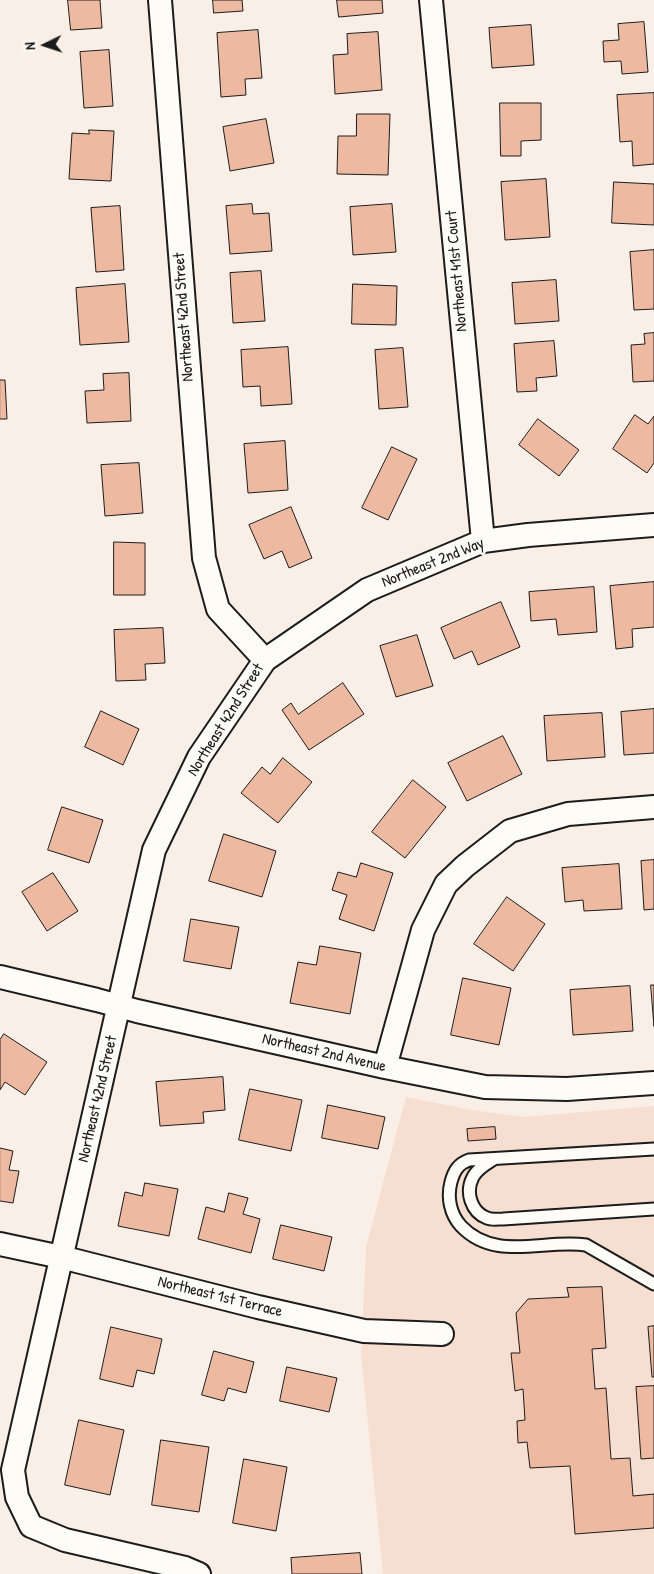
<!DOCTYPE html>
<html>
<head>
<meta charset="utf-8">
<style>
	body { margin:0 }
	#map { position:relative; width:654px; height:1574px; overflow:hidden; background:#faefe6; font-family:"Patrick Hand",sans-serif }
	canvas { display:block }
	.north { position:absolute; left:20px; top:20px; width:50px; height:50px; -webkit-text-stroke:4px #fdfcf7; paint-order:stroke; rotate:266deg; font-size:14px; font-weight:700; line-height:20px; text-align:center; color:#1c1c1c }
	.north::after { content:''; display:block; margin:auto; width:18px; height:22px; background:#1c1c1c; clip-path:polygon(50% 0,100% 100%,50% 72%,0 100%) }
</style>
</head>
<body>
<div id="map">
<canvas width="654" height="1574"></canvas>
<div class="north">N</div>
</div>
<script>
const g = document.querySelector('canvas').getContext('2d');
g.lineJoin = 'round';
function paint(path, color) { g.fillStyle = color; g.fill(path, 'evenodd'); }
function trace(path, color, width, dash) { g.strokeStyle = color; g.lineWidth = width; g.lineCap = dash ? 'butt' : 'round'; g.setLineDash(dash || []); g.stroke(path); }
function drawText(font, color, halo, rows, align = 'center') {
  g.font = font + ' "Patrick Hand",sans-serif'; g.lineWidth = 5; g.setLineDash([]); g.textBaseline = 'middle'; g.strokeStyle = halo; g.fillStyle = color; for (const [text, x, y, turn = 0] of rows) {
    g.save(); g.translate(x, y); g.rotate((+turn || 0) * Math.PI / 180); g.textAlign = isNaN(turn) ? turn : align; if (halo) g.strokeText(text, 0, 0); g.fillText(text, 0, 0); g.restore();
  }
}
const built = new Path2D(`
	M406 1097 472 1110 524 1117 654 1106V1574H383L361 1354 366 1247Z`);
const building = new Path2D(`
	M68 0H100L102 28 71 30Z
	M213 0H242L243 11 214 13Z
	M337 0H382L383 13 339 17Z
	M644 22 648 72 622 74 621 61 604 62 603 41 619 40 618 24Z
	M531 25 534 65 492 68 489 28Z
	M258 30 262 78 245 79 246 95 221 97 217 33Z
	M378 32 382 90 335 94 333 55 348 54 347 34Z
	M109 50 113 106 84 108 80 52Z
	M654 93V164L633 166 632 141 620 142 617 95Z
	M500 103H541V140L521 141V156H501Z
	M357 114H390L388 175 337 174 338 136H356Z
	M266 119 274 163 230 171 223 127Z
	M89 130 114 131 111 181 69 179 72 133 89 134Z
	M546 179 550 237 505 240 501 182Z
	M614 182 654 184V225L612 223Z
	M252 204 253 214 269 213 272 251 230 254 226 206Z
	M392 204 396 252 353 255 350 207Z
	M120 206 124 270 96 272 91 208Z
	M654 250V309L634 310 630 252Z
	M261 271 265 321 233 323 230 273Z
	M556 280 559 321 515 324 512 283Z
	M125 284 129 342 80 345 76 288Z
	M353 284 397 286 396 325 352 324Z
	M654 333V381L633 382 631 345 645 344 644 334Z
	M554 341 557 376 536 378 537 391 517 392 514 344Z
	M288 347 292 404 261 406 260 386 243 387 241 350Z
	M403 348 408 407 379 409 375 350Z
	M129 373 131 421 87 423 85 391 104 390 103 374Z
	M0 380H5L7 419H0Z
	M635 415 648 424 654 416V463L647 473 613 449Z
	M538 419 579 450 559 476 519 445Z
	M285 441 288 490 248 493 244 444Z
	M392 447 417 459 388 520 362 508Z
	M139 463 143 513 105 516 101 465Z
	M291 507 312 558 289 568 282 551 264 559 249 525Z
	M114 542 145 543V595H114Z
	M654 582V627L632 629 633 647 616 649 610 586Z
	M594 587 597 632 558 635 556 619 531 621 529 592Z
	M501 602 520 647 478 665 472 651 454 659 441 628Z
	M163 628 165 663 145 664 146 680 116 681 114 630Z
	M417 635 433 686 396 697 380 646Z
	M343 683 364 714 309 750 282 710 291 703 298 714Z
	M654 709V753L624 755 621 712Z
	M101 711 139 729 123 765 85 747Z
	M602 713 605 757 547 761 544 716Z
	M503 736 522 774 467 801 448 763Z
	M283 758 312 782 278 823 241 793 262 767 270 774Z
	M413 780 446 807 405 858 372 832Z
	M62 807 103 820 89 863 48 850Z
	M224 834 276 851 262 897 209 881Z
	M654 860V909L644 910 641 861Z
	M361 863 393 873 374 931 339 919 347 895 332 890 338 872 356 877Z
	M619 864 622 909 584 911 583 900 565 902 562 868Z
	M53 873 78 911 47 931 22 892Z
	M507 897 545 924 513 971 474 944Z
	M191 919 239 927 231 969 184 961Z
	M320 946 361 953 350 1014 290 1003 298 962 316 965Z
	M463 978 511 988 499 1045 451 1035Z
	M651 985H654V1026Z
	M630 986 633 1031 573 1035 570 990Z
	M4 1034 47 1062 25 1095 5 1082 0 1090V1040Z
	M223 1077 225 1110 203 1112 204 1123 160 1126 156 1082Z
	M250 1089 302 1100 291 1151 239 1140Z
	M328 1105 385 1117 378 1149 322 1138Z
	M495 1127 496 1139 468 1141 467 1129Z
	M0 1148 13 1151 9 1170 19 1171 13 1203 0 1201Z
	M145 1183 178 1189 169 1236 118 1226 125 1192 142 1196Z
	M229 1193 248 1198 243 1214 260 1219 251 1253 198 1239 206 1207 224 1212Z
	M281 1225 332 1237 324 1271 273 1259Z
	M602 1287 606 1348 592 1349 595 1389 606 1388 611 1459 630 1458 633 1496 654 1494V1528L575 1534 570 1466 530 1468 527 1442 518 1443 517 1421 525 1420 523 1389 515 1391 511 1353H520L516 1313 528 1299 569 1297 567 1288Z
	M654 1326V1377H652L648 1327Z
	M111 1327 162 1339 154 1374 137 1370 133 1387 100 1379Z
	M214 1351 254 1362 246 1393 228 1388 224 1401 202 1395Z
	M287 1367 337 1378 329 1412 280 1401Z
	M654 1386V1458L641 1459 636 1387Z
	M79 1420 124 1430 110 1495 65 1485Z
	M161 1440 209 1447 199 1512 152 1505Z
	M244 1459 287 1467 276 1531 233 1523Z
	M360 1553 362 1574H292L291 1558Z`);
const lane = new Path2D(`
	M654 1149 469 1160C458 1164 454 1171 451 1182 447 1197 450 1214 461 1226 495 1262 543 1239 586 1245L654 1284
	M494 1159C486 1164 477 1169 473 1177 465 1192 471 1212 487 1218 491 1220 497 1219 503 1219L654 1209`);
const street = new Path2D(`
	M160 0 204 558 218 609 265 660 199 757 154 850 13 1470 17 1497 31 1526 65 1540 185 1568 199 1574
	M431 0 483 541
	M265 660 367 590 483 541 528 535 654 525
	M0 977 97 1000 137 1011 385 1067 485 1087 567 1089 654 1083
	M385 1067 423 930 446 884 465 866 510 831 568 814 654 807
	M0 1244 61 1257 258 1307 364 1331 442 1334`);
const streetNames = [
	["Northeast 41st Court",457,271,-95],
	["Northeast 42nd Street",184,317,-94],
	["Northeast 2nd Way",433,563,-22],
	["Northeast 42nd Street",226,720,-58],
	["Northeast 2nd Avenue",324,1053,13],
	["Northeast 42nd Street",98,1099,-77],
	["Northeast 1st Terrace",220,1297,14]
];
paint(built, '#f6dfd1');
paint(building, '#eeb9a1');
trace(building, '#1c1c1c', 1);
trace(lane, '#1c1c1c', 15);
trace(street, '#1c1c1c', 26);
trace(lane, '#fdfcf7', 11);
trace(street, '#fdfcf7', 22);
drawText('16px', '#1c1c1c', '#fdfcf7', streetNames);
</script>
</body>
</html>
